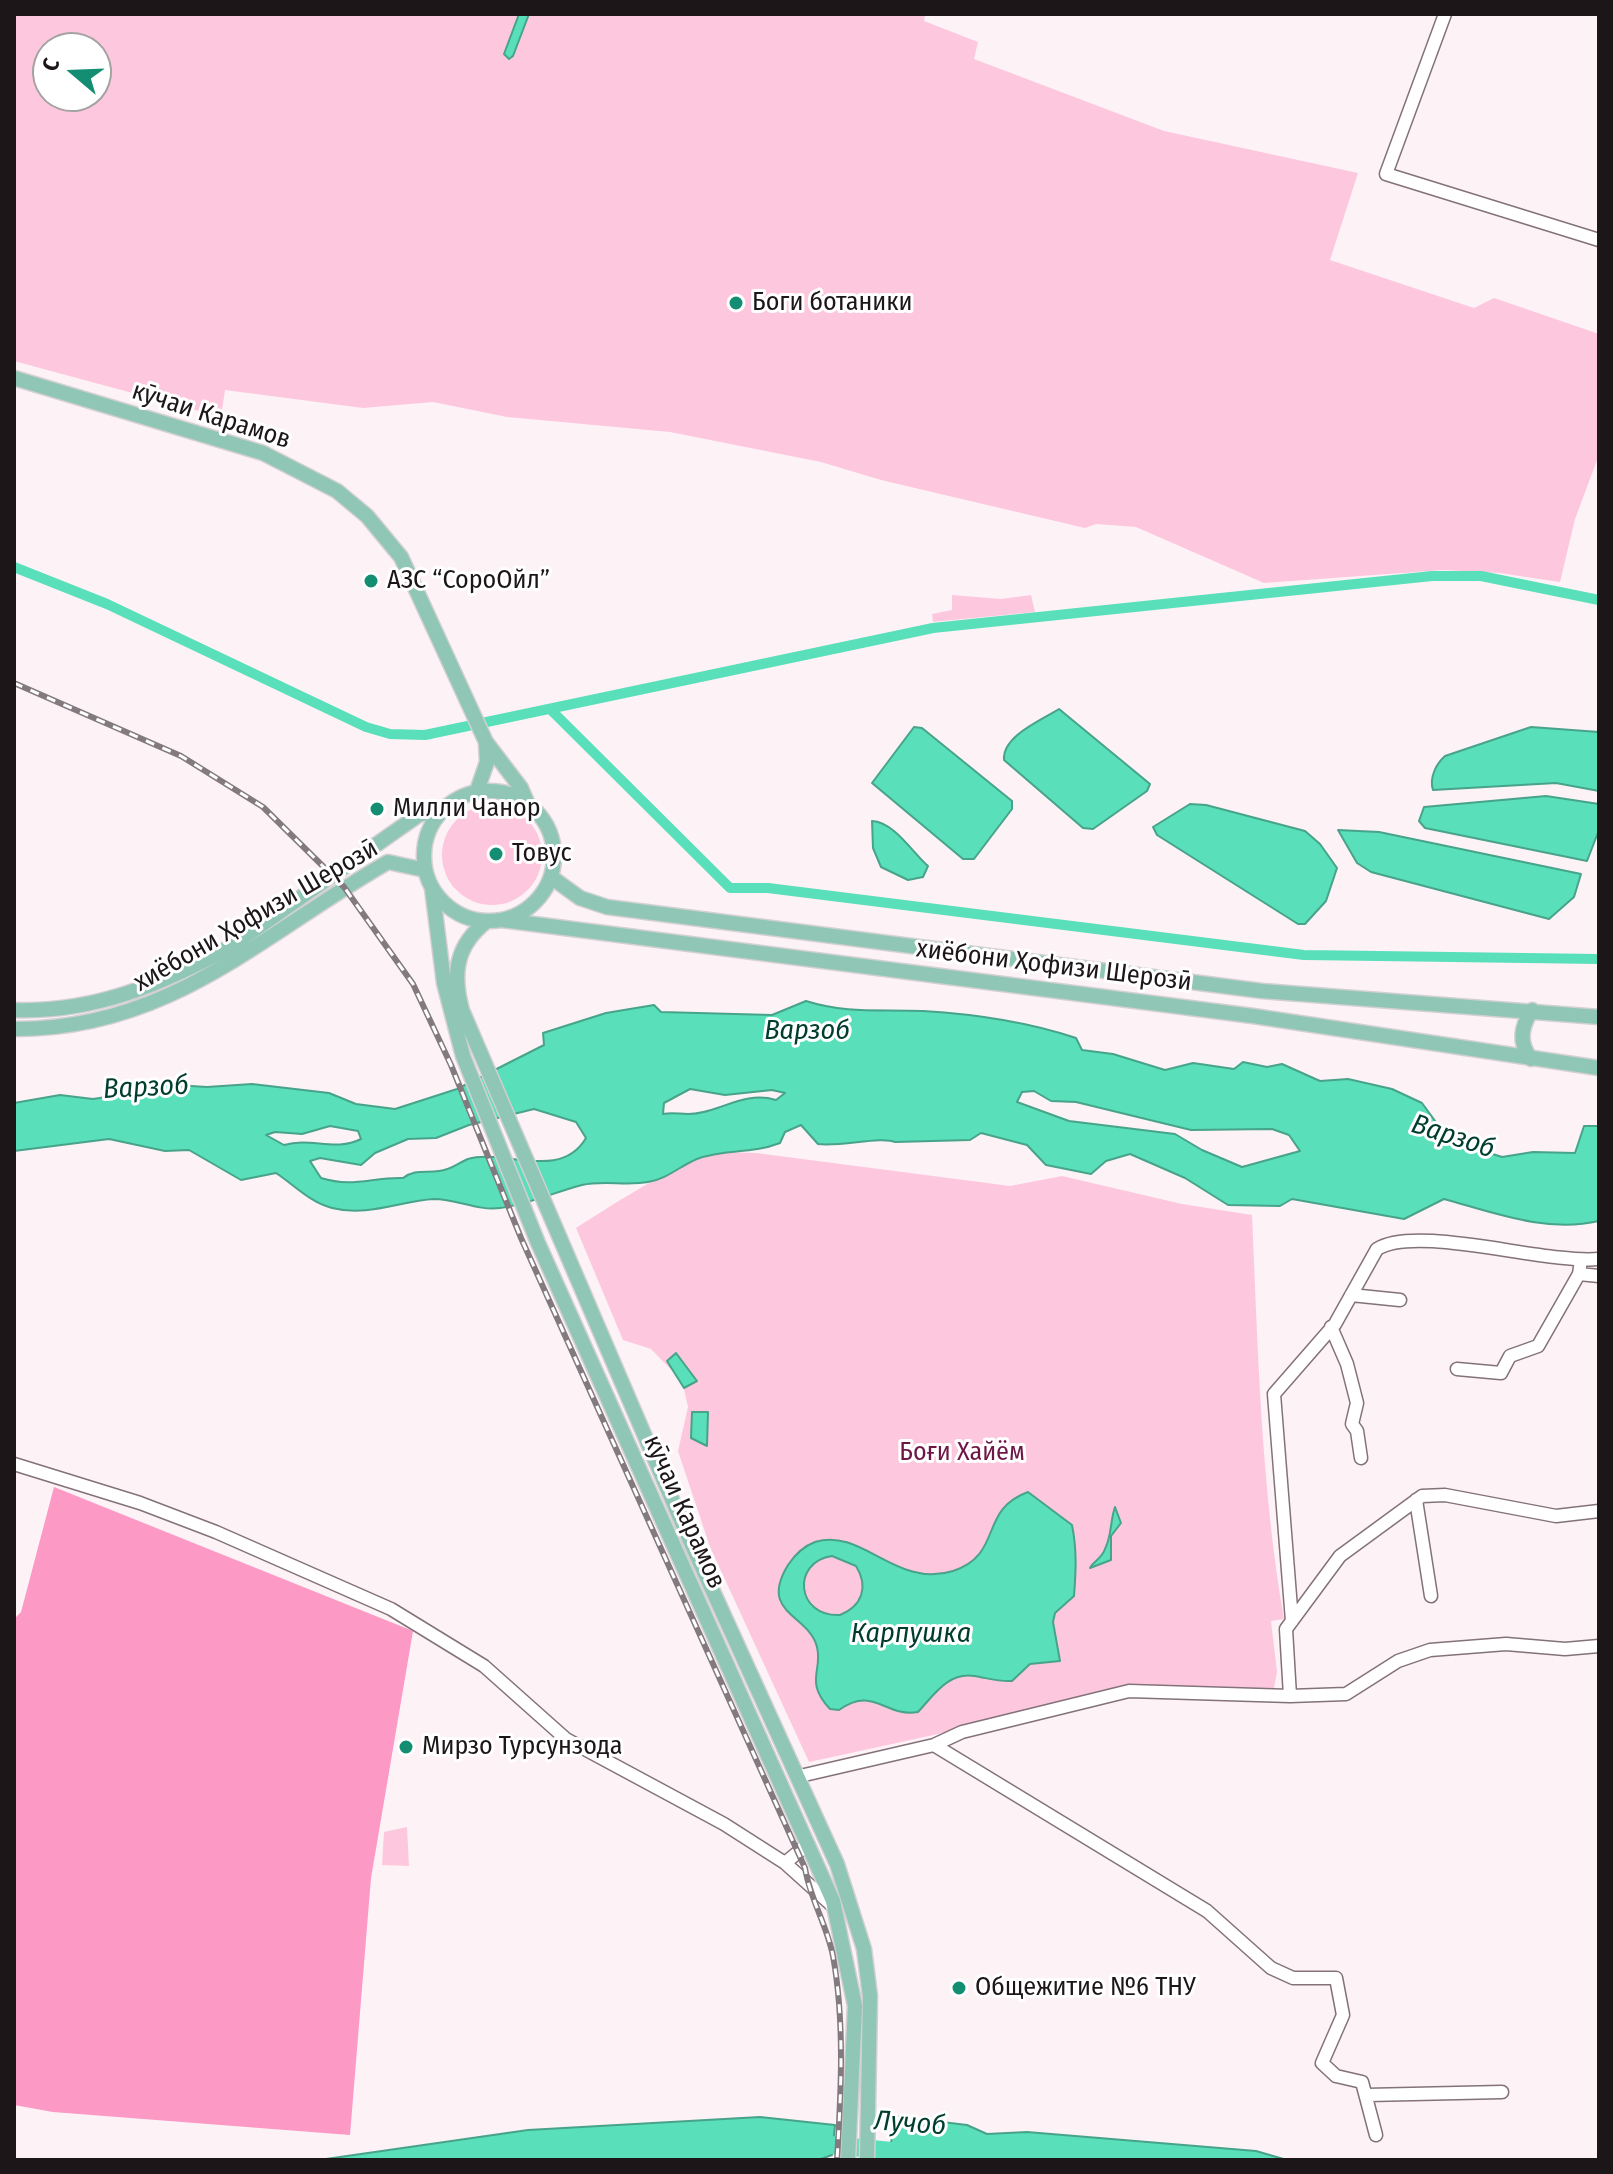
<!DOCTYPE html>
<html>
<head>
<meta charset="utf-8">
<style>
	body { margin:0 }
	#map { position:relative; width:1613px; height:2174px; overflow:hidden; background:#fdf2f6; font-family:"Fira Sans Condensed",sans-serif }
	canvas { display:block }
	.frame { position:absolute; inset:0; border:16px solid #1c1619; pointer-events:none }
	.north { position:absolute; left:32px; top:32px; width:80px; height:80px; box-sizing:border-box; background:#fff; border:2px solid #a4a2a3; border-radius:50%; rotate:289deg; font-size:22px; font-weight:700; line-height:32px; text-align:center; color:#1c1619 }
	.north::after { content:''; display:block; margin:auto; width:28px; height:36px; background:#148e72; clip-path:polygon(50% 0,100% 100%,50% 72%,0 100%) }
</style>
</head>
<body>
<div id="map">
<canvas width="1613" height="2174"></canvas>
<div class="frame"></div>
<div class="north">С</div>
</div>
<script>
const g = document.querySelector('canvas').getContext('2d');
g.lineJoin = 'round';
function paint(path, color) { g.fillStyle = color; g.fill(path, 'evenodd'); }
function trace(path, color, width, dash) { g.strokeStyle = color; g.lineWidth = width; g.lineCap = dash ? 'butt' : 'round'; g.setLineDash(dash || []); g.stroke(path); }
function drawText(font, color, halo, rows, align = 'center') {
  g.font = font + ' "Fira Sans Condensed",sans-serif'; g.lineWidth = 6; g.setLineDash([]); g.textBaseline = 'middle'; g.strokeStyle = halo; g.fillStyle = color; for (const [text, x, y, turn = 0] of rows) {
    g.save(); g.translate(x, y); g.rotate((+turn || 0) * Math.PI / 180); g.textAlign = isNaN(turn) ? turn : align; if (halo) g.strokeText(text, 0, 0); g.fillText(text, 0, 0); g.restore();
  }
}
const green = new Path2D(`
	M14 14H925L924 21 978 42 974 59 1164 131 1358 173 1330 260 1474 308 1494 298 1599 334V455L1575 519 1560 582 1499 573 1443 570 1264 583 1136 527 1096 524 1085 528 881 480 821 462 670 432 507 417 433 402 363 408 225 390 221 417 14 361ZM48 48H96V96H48Z
	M952 595 1001 599 1031 595 1035 612 933 622 932 614 952 610Z
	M442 855a50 50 0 1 1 100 0a50 50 0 1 1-100 0Z
	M721 1152 756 1153 1010 1186 1062 1176 1182 1204 1252 1215C1258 1350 1261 1486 1284 1619L1271 1621 1277 1672 1274 1688 1176 1689 1090 1701 809 1762 710 1547 678 1451 688 1407 682 1381 651 1349 623 1340 576 1228C622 1199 669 1167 721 1152Z
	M407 1827 409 1866 382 1865 384 1832Z`);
const forest = new Path2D(`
	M54 1487 413 1631 371 1878 350 2135 53 2112 14 2105V1619L21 1612Z`);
const water = new Path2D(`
	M519 14H529L513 56 509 59 504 54Z
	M1059 709 1150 784 1147 791 1093 829 1083 828 1004 760C1002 736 1042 720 1059 709Z
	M914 727 922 728 1012 801V809L974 859H963L872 783Z
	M1531 727 1599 732V791L1556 783 1433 790C1429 778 1436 764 1445 756Z
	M1546 796 1599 804V830L1587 861 1425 828 1419 821 1424 807Z
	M1190 804 1206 805 1305 831 1320 844 1337 868 1326 901 1305 924H1298L1157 835 1153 827Z
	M872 821C894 822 912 852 928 866L923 877 908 880 881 867 873 848Z
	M1338 830 1379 832 1581 874 1574 897 1549 919 1371 872 1357 863Z
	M806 1001C847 1014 881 1009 923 1011 974 1014 1028 1022 1076 1038L1082 1050 1113 1054 1165 1070 1193 1063 1234 1069 1243 1062 1267 1067 1282 1064 1320 1081 1348 1079 1392 1089 1422 1103 1449 1140 1502 1157 1533 1152 1575 1153 1584 1126H1599V1221C1546 1233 1495 1213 1444 1199L1404 1219 1292 1199 1280 1206 1228 1205 1185 1178 1130 1154 1106 1161 1091 1174 1046 1165 1027 1145 981 1133 970 1140 895 1142C881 1136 841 1147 818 1144L801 1125 785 1132 780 1143C749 1155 726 1148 697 1159 680 1166 667 1179 648 1182 627 1186 603 1180 582 1185 555 1192 527 1205 500 1208 477 1211 457 1199 434 1199 400 1201 368 1217 332 1208 311 1203 294 1185 276 1173L241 1180 189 1150 165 1151 109 1139 14 1151V1103L60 1095 93 1099 145 1091 159 1084 207 1087 252 1084 329 1093 356 1104 395 1109 457 1089 544 1045 543 1033 606 1013 654 1005 661 1012 772 1015ZM690 1089 725 1095 772 1090 785 1093 776 1100C743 1090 718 1114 688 1114 679 1114 673 1112 663 1114L664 1103ZM1034 1091 1051 1101 1076 1102 1191 1130 1272 1129 1289 1135 1300 1151 1242 1167 1202 1150 1175 1134 1069 1121 1017 1102 1022 1092ZM534 1109 576 1122 586 1138C560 1182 503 1148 468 1159 458 1163 451 1170 439 1171 425 1173 415 1169 403 1178 372 1177 353 1188 321 1178L310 1161 320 1158 361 1165 375 1153 408 1139 436 1138 469 1125ZM330 1126 358 1131 361 1139C335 1152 311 1137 284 1145L266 1135 275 1132 302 1134Z
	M676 1353 697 1381 684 1388 667 1361Z
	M692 1412H708L707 1446 691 1438Z
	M1028 1492 1072 1525C1077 1550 1076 1571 1074 1596L1055 1613 1053 1622 1060 1661 1030 1664 1012 1681C999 1682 987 1678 974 1676 948 1672 934 1695 918 1712 885 1718 874 1685 839 1710L830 1709C804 1681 823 1671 817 1647 809 1614 758 1614 788 1565 794 1556 804 1546 815 1542 862 1527 896 1589 953 1571 1004 1554 978 1510 1028 1492ZM832 1556 856 1566C869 1587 862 1606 840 1615 796 1617 791 1562 832 1556Z
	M1115 1507 1121 1523 1111 1536V1560L1090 1568C1093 1562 1102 1558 1105 1549 1112 1535 1110 1521 1115 1507Z
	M893 2116 967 2125 987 2134 1027 2132 1256 2151 1287 2160H890Z
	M760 2117 835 2125 832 2155 818 2160H319L528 2130Z`);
const canal = new Path2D(`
	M14 567 107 604 366 727 390 734 425 735 933 628 1432 576H1481L1599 600
	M550 709 730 888H768L1304 955 1599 959`);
const river = new Path2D(`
	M811 2143 912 2153`);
const minor = new Path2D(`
	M1445 14 1386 174 1599 240
	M1579 1274 1599 1276
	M1351 1295 1400 1300
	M1331 1327 1347 1364 1357 1403 1352 1424 1357 1431 1361 1458
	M1457 1369 1501 1373 1510 1356 1538 1346 1579 1274 1581 1260
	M14 1464 140 1503 216 1532 391 1609 484 1666 566 1739 724 1824 785 1863 835 1908
	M1416 1500 1431 1596
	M1292 1621 1274 1394 1335 1324 1377 1249C1417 1224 1544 1264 1599 1259
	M1290 1696 1286 1629 1340 1556 1422 1496 1445 1495 1556 1516 1599 1511
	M934 1745 1207 1911 1271 1968 1293 1978H1336L1343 2015 1322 2063 1336 2076 1362 2082 1376 2135
	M800 1776 934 1745 962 1732 1129 1691 1290 1696 1346 1694 1398 1661 1430 1650 1506 1644 1565 1649 1599 1646
	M785 1863 808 1844
	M1367 2095 1502 2092`);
const major = new Path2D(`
	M14 378 263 453 337 491 367 516 401 557 486 742 521 788 527 802
	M424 856a65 65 0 1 1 130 0a65 65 0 1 1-130 0Z
	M477 791 487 762 486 743
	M551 877 580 898 607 907 1262 991 1599 1017
	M432 888 444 983 463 1056 538 1243 833 1901 855 2006 848 2160
	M502 920 1253 1016 1599 1068
	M487 921C456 945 452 973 462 1010L686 1532 837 1864 864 1949 870 1996 867 2160
	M14 1010C93 1013 162 984 230 947L420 814 441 812
	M14 1029C170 1030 262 934 388 862L425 870
	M1531 1059C1518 1042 1521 1027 1532 1010`);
const rail = new Path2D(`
	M14 683 181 756 263 807 344 887 413 984 451 1065 521 1238 805 1868C810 1899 827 1925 833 1956 845 2022 841 2093 837 2160`);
const markers = [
	[736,303,8,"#148e72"],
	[371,581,8,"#148e72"],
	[377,809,8,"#148e72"],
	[496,854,8,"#148e72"],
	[406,1747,8,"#148e72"],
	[959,1988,8,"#148e72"]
];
const poiNames = [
	["Боги ботаники",752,303],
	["АЗС “СороОйл”",387,581],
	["Милли Чанор",393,809],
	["Товус",512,854],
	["Мирзо Турсунзода",422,1747],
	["Общежитие №6 ТНУ",975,1988]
];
const streetNames = [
	["кӯчаи Карамов",211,416,18],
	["хиёбони Ҳофизи Шерозӣ",256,916,-30],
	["хиёбони Ҳофизи Шерозӣ",1054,966,7],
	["кӯчаи Карамов",684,1512,66]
];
const parkNames = [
	["Боғи Хайём",962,1453]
];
const waterNames = [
	["Варзоб",807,1031],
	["Варзоб",146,1088,-3],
	["Варзоб",1453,1137,18],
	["Карпушка",911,1634],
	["Лучоб",910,2124,4]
];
paint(green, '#fdc8de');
paint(forest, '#fc99c5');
paint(water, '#59dfba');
trace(water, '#47a38a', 2);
trace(canal, '#59dfba', 10);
trace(river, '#59dfba', 18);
trace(minor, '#837279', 15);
trace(major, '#d2d0d1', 17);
trace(minor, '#fff', 12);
trace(major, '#8fc6b6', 14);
trace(rail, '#827a7e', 6);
trace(rail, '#fff', 3, [9]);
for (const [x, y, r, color] of markers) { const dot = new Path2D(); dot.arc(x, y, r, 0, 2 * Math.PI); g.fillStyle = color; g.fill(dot); trace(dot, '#fff', 3); }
drawText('26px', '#1c1619', '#fff', poiNames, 'left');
drawText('26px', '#1c1619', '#fff', streetNames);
drawText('26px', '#6d1746', '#fff', parkNames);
drawText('italic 28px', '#003d2f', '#fff', waterNames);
</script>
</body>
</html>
